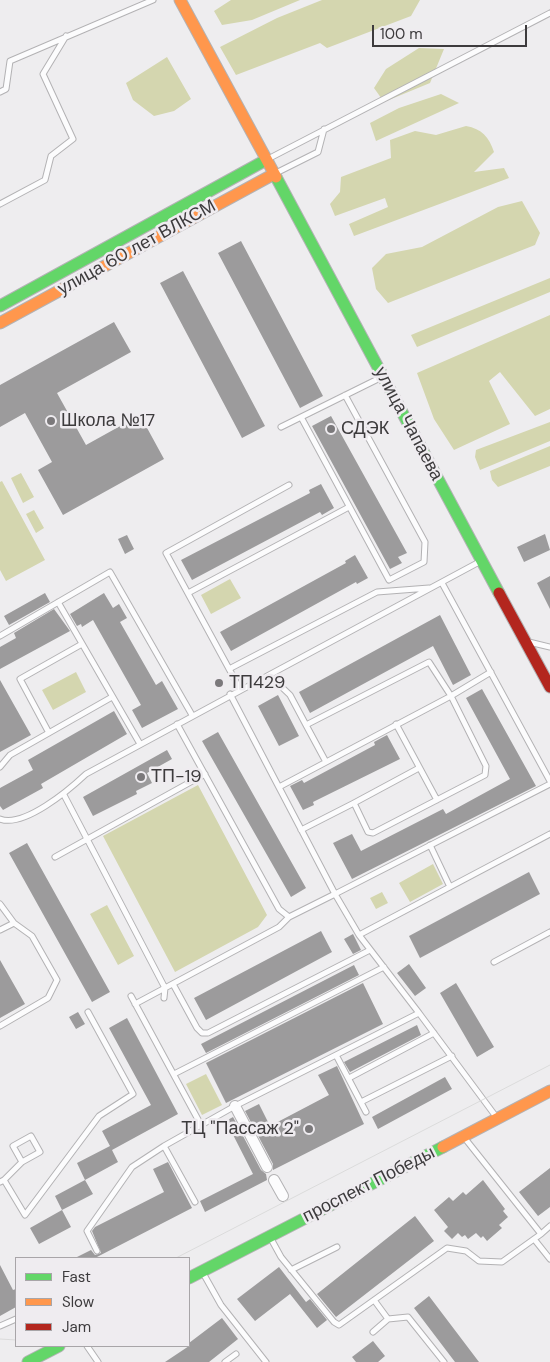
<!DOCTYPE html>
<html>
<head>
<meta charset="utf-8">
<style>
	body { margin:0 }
	#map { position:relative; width:550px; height:1362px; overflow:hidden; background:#eeedef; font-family:"DM Sans",sans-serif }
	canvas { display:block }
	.legend { position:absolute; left:15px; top:1257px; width:175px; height:90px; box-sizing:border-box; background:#efecf0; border:1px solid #a8a5a8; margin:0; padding:6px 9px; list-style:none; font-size:15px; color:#3d3b3d }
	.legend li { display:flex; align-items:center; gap:10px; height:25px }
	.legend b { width:25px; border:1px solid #a8a5a8 }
	.scale { position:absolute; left:372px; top:25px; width:155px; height:22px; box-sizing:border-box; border:2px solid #3d3b3d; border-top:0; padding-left:6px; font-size:15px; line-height:18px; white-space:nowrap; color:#3d3b3d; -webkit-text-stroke:4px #efecf0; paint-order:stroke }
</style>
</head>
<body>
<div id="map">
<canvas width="550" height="1362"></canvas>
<ul class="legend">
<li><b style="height:6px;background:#63d668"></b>Fast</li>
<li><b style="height:6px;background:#ff974d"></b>Slow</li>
<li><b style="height:6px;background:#b3261e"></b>Jam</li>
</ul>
<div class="scale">100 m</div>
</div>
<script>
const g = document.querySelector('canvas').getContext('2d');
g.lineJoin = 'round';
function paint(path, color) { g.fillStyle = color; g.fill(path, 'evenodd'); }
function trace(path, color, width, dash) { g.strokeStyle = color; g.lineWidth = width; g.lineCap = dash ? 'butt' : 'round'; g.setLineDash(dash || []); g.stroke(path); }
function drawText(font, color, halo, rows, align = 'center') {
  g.font = font + ' "DM Sans",sans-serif'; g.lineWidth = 5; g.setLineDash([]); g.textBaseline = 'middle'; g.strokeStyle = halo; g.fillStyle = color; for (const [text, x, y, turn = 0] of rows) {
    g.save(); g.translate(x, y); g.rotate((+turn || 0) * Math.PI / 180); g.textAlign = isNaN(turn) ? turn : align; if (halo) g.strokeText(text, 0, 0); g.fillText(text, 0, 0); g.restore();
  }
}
const green = new Path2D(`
	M231 0H300L252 20 222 25 214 11Z
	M322 0H420L411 16 327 48 320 43 236 75 220 47 277 18Z
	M419 48 444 49 430 83 384 102 374 88 386 69Z
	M167 57 191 99 174 111 154 116 133 100 126 83Z
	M441 94 459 103 376 141 370 123 399 108Z
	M466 126C482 129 489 137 494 152L474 172 504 168 509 178 354 236 349 224 388 207 385 198 335 216 330 204 340 192 341 177 391 158 390 140 415 131 436 135Z
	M522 201 540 233 535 245 388 303 376 289 372 268 386 254 422 247 498 207Z
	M550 278V292L417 347 411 335Z
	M550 315V409L535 416 500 372 489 381 510 424 454 450 434 419 417 373Z
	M550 422V441L480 470 475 457 476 450Z
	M550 446V466L498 487 492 480 490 471Z
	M21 473 34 497 23 503 11 478Z
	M2 481 45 560 6 581 0 570V482Z
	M34 510 44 528 36 533 26 514Z
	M230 579 241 598 211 614 201 595Z
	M76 672 86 692 53 710 42 690Z
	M198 785 267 915 258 927 175 972 103 836Z
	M433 864 443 884 410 902 399 883Z
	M382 892 388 903 376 909 370 898Z
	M107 905 134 956 118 965 90 914Z
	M206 1074 222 1105 202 1115 186 1084Z`);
const building = new Path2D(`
	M241 241 323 396 300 408 218 253Z
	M183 271 265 426 242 438 160 283Z
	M114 322 131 352 57 393 86 445 140 415 164 459 63 515 38 470 52 462 25 413 0 427V385Z
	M331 416 407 553 398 557 402 563 390 569 312 426Z
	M321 484 334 508 322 515 320 512 192 580 181 560 310 493 309 490Z
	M545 534 550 550 524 562 517 547Z
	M127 535 134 549 125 554 118 539Z
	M355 555 368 578 357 584 356 582 231 651 220 632 346 563 345 561Z
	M550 576V609L537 583Z
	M45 593 50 602 9 625 4 616Z
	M104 593 113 608 119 604 127 618 120 622 156 685 162 681 178 709 142 728 132 710 141 705 93 620 82 627 81 624 77 626 70 614Z
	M54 609 70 631 0 669V647L16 638 14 633Z
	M440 615 471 675 453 685 433 646 310 713 299 692Z
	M0 680 31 735 0 752Z
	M482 689 536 786 352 879 333 843 352 834 361 851 443 809 446 814 510 779 466 698Z
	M278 695 299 736 279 746 258 706Z
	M114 711 127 734 41 784 43 788 3 810 0 806V788L33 770 28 760Z
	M218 732 306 888 291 897 202 741Z
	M387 735 400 759 313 802 314 805 303 810 290 786 302 780 304 783 375 745 374 742Z
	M167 750 172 759 147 773 152 783 136 791 137 794 93 816 83 797Z
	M27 843 110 992 92 1002 9 853Z
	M529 872 540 894 420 958 409 936Z
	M321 931 332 952 206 1020 194 998Z
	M353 934 361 950 353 954 344 939Z
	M0 960 25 1004 0 1018Z
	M409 964 426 988 415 996 397 973Z
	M354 965 359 975 206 1053 201 1044Z
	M363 983 383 1024 226 1103 206 1063Z
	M456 983 494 1047 477 1057 440 993Z
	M78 1012 85 1024 76 1029 69 1017Z
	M127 1018 178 1114 112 1150 118 1162 85 1180 77 1163 110 1146 102 1131 151 1105 109 1028Z
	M417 1025 421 1035 350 1072 344 1062Z
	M337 1066 364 1124 273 1170V1164L245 1111 259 1104 270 1126 329 1095 318 1075Z
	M445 1077 452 1089 378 1129 372 1117Z
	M233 1117 261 1170 266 1174 267 1180 205 1212 200 1201 253 1174 226 1121Z
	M168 1162 192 1208 95 1258H75L91 1250 95 1255 101 1253 92 1231 95 1227 164 1192 153 1169Z
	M550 1168V1207L538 1216 519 1192Z
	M85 1180 93 1194 62 1210 55 1196Z
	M483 1180 505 1209 503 1211 508 1217 499 1225 502 1228 487 1241 483 1236 481 1238 476 1233 468 1239 465 1235 462 1237 458 1233 452 1239 444 1231 448 1227 434 1210 449 1197 453 1201 463 1192 466 1195Z
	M62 1210 71 1227 39 1244 30 1228Z
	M415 1216 434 1241 336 1317 317 1294Z
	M0 1265 13 1290 16 1289V1307L0 1316Z
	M279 1267 306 1302 310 1299 327 1320 317 1328 290 1294 255 1321 237 1299Z
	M429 1296 479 1362H455L414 1308Z
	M222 1318 238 1339 209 1362H165L189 1346V1343Z
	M373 1341 385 1356 378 1362H356L352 1357Z`);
const lane = new Path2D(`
	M0 92 6 89 10 61 153 0
	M266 160 550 13
	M274 174 318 152 324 129
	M0 204 45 180 51 156 73 139 43 74 66 36
	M301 417 389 580 424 562 425 542 345 395
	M281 427 382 377
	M442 583 550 781
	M188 593 349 507
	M58 602 140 744
	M0 636 110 572 192 715
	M529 642 550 647
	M229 669 377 592 429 588
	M269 675 481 561
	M240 689 166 553 289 485
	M230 694 335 894 550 784
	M177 724 279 909 289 917 335 894 359 935 419 1013 235 1106 164 1146 195 1202
	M396 724 437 800
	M306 725 326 762
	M49 733 20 679 82 644
	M0 767 10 755 112 697
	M279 787 451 696 491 672
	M64 795 165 988 164 998
	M354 803 419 768
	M0 819C24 828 69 790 86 774L269 675 290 695 306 725 429 662 451 696 486 766 485 775 373 833 368 832 354 803 301 830
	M430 845 450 887
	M55 857 205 774
	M0 904 14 923 32 936 57 980 48 998 0 1026
	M0 930 14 923
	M359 935 550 834
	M494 962 550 932
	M173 984 197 1028 202 1033H208L370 950
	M131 996 201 1125
	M135 1004 279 927 289 917
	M419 1013 497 1118
	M336 1055 366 1112
	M174 1074 384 967
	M349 1078 434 1033
	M361 1102 452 1056
	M4 1180 22 1162 40 1152 31 1136 13 1146 22 1162
	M0 1182 4 1180 25 1215 99 1116 133 1094 88 1012
	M541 1234 550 1226
	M270 1237 281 1257 334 1322 339 1325 447 1248 466 1251 479 1261 502 1262 541 1234 463 1136
	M534 1239 550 1259
	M97 1251 87 1231 132 1167 164 1146
	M291 1270 337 1247
	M203 1273 221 1305 266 1362
	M388 1319 408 1317 444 1362
	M0 1326 16 1319
	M373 1332 388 1319 374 1300
	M87 1346 98 1362
	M225 1362 236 1354`);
const street = new Path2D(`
	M235 1106 267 1167
	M274 1180 283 1196`);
const fast = new Path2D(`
	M276 177 499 593
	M0 306 266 160
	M189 1278 443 1147
	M28 1362 59 1346`);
const slow = new Path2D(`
	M180 0 276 177
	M0 323 274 174
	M443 1147 550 1091`);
const jam = new Path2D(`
	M499 593 550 687`);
const tram = new Path2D(`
	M176 1258 550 1065
	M0 1339 16 1340`);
const markers = [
	[51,421,5,"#7b797b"],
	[331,429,5,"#7b797b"],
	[219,683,5,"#7b797b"],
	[141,777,5,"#7b797b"],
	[309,1129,5,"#7b797b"]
];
const streetNames = [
	["улица 60 лет ВЛКСМ",137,248,-29],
	["улица Чапаева",408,424,62],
	["проспект Победы",369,1185,-27]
];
const poiNames = [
	["Школа №17",61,421],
	["СДЭК",341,429],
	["ТП429",229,683],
	["ТП-19",151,777],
	["ТЦ \"Пассаж 2\"",299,1129,"right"]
];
paint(green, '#d4d6af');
paint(building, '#9c9b9c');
trace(lane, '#b3b2b4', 7);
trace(street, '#b3b2b4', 12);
trace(fast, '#b3b2b4', 13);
trace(slow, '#b3b2b4', 13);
trace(jam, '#b3b2b4', 13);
trace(lane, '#fcfcfd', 5);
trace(street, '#fcfcfd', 10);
trace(fast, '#63d668', 11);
trace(slow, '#ff974d', 11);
trace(jam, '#b3261e', 11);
trace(tram, '#dbdbdb', 1);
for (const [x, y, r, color] of markers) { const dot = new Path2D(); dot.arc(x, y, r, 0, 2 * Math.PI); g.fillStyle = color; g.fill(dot); trace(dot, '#efecf0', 2); }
drawText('18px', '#3d3b3d', '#efecf0', streetNames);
drawText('18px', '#3d3b3d', '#efecf0', poiNames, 'left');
</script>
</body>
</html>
